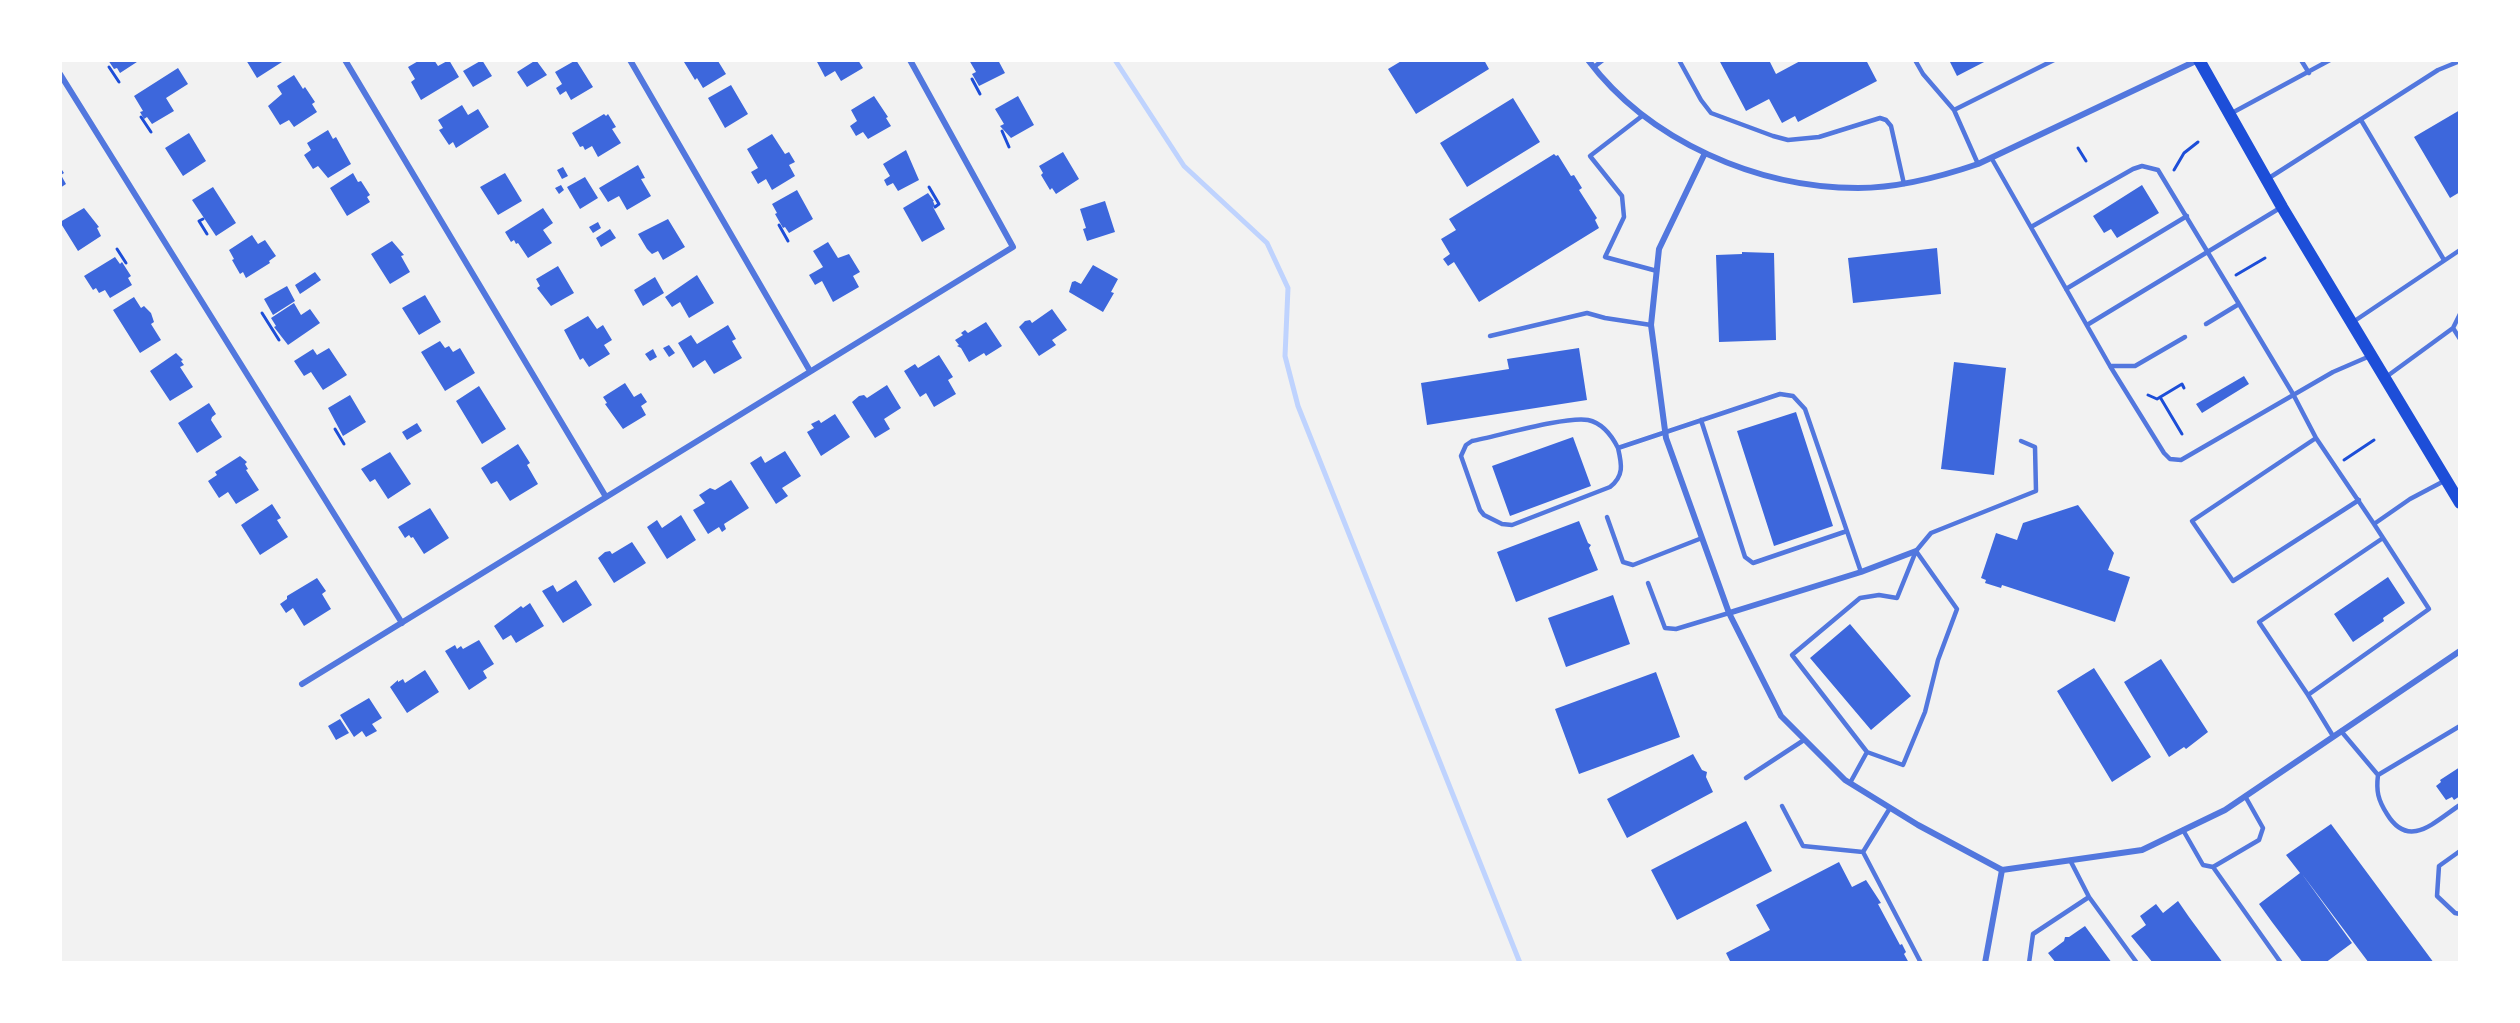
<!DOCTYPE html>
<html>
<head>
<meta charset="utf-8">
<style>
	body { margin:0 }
	#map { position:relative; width:2520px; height:1023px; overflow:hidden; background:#f2f2f2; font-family:"DejaVu Sans",sans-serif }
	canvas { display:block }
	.frame { position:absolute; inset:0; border:62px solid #fff; pointer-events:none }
</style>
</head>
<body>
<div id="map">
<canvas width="2520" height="1023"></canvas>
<div class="frame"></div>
</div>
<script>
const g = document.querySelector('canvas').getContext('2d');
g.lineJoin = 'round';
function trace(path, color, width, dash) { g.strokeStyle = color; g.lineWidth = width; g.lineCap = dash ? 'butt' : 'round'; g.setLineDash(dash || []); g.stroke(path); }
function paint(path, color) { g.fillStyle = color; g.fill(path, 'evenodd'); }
const stream = new Path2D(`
	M1115 60 1184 166 1267 243 1288 288 1285 356 1298 406 1520 963`);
const building = new Path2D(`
	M108 60H140L120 73 117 68 114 69Z
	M246 60H281L282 62 257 78Z
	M420 60H434L438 66 449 60 459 77 421 100 411 82 415 79 408 67Z
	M482 60 492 76 473 87 463 71Z
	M536 60 547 75 527 87 517 72Z
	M576 60 593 87 571 100 566 91 560 95 556 88 562 84 555 72Z
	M688 60H720L718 61 726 74 703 88 697 78 695 80 684 62Z
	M816 60H858L863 68 841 81 835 71 825 77Z
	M969 60H998L1005 73 979 86 972 74 976 72Z
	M1403 60H1484L1489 69 1416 114 1388 69Z
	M1719 60H1769L1776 74 1802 60H1866L1877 81 1798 122 1795 116 1782 123 1769 99 1746 111Z
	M1949 60H1988L1957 76Z
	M178 68 188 84 166 98 174 111 152 124 147 117 144 119 140 112 143 111 134 96Z
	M294 75 303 89 305 87 315 102 312 104 317 112 294 127 289 120 280 125 268 106 282 94 277 86Z
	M731 85 748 114 725 128 708 98Z
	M874 96 888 117 886 118 891 126 868 139 863 132 856 136 850 126 857 121 851 110Z
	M1018 96 1034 125 1011 138 1000 126 1004 124 995 109Z
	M1513 98 1540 142 1467 187 1440 143Z
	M462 105 468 115 478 109 489 127 456 148 453 142 449 145 439 130 443 128 438 120Z
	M2460 110V192L2450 198 2414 137Z
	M604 114 606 116 608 114 616 127 612 129 621 143 598 157 592 146 585 150 583 146 580 147 572 133Z
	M328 130 333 139 336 137 351 164 328 178 318 166 313 169 304 155 311 150 307 143Z
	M189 133 206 161 183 176 165 148Z
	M772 134 785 154 789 152 795 162 789 165 795 176 772 190 766 179 758 184 751 172 758 168 747 149Z
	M906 150 919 180 898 191 893 183 887 186 884 180 890 176 883 164Z
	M1063 152 1079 179 1056 194 1052 188 1050 190 1041 175 1043 173 1039 166Z
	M1554 154 1556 156 1558 155 1571 176 1574 175 1582 188 1579 190 1597 218 1595 220 1599 228 1479 302 1454 262 1448 266 1443 259 1450 254 1441 239 1456 230 1449 219Z
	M638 165 645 178 641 179 651 196 627 210 619 196 608 202 599 188Z
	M60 167 64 173 61 175 66 184 60 188Z
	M563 167 568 176 562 179 557 170Z
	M353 173 358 182 361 181 370 195 367 197 370 202 347 216 330 188Z
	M505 173 522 201 498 215 480 187Z
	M585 177 598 198 580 209 567 187Z
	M561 185 564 190 559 194 555 188Z
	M2142 185 2159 213 2117 238 2111 229 2104 233 2093 216Z
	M213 187 236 223 216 236 192 200Z
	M797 190 813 219 789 233 785 227 783 228 775 214 777 213 772 204Z
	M928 193 934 201H933L935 206 933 207 945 229 922 242 903 208Z
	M1105 201 1115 232 1087 241 1083 229 1086 228 1080 209Z
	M84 208 99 227 97 228 101 236 78 251 60 222Z
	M543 208 553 223 543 230 552 243 528 258 518 243 516 244 514 240 511 242 505 232Z
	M668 219 685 247 663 260 658 251 652 254 647 249 638 234Z
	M598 222 601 228 593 233 589 227Z
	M610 229 616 238 601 247 596 238Z
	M252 235 258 244 265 240 276 256 269 261 270 263 246 278 243 272 240 274 232 260 234 259 229 250Z
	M392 241 404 255 401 256 410 272 390 284 371 254Z
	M828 242 838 258 849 254 860 272 853 276 859 287 833 302 822 281 815 285 809 275 823 267 813 251Z
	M1937 248 1941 294 1853 303 1848 258Z
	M1742 252 1774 253 1776 340 1719 342 1716 255 1742 254Z
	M115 257 120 264 122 262 131 276 128 278 132 285 110 298 105 290 99 293 96 288 93 290 84 276Z
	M1093 265 1118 279 1111 292 1114 293 1103 312 1069 292 1072 282 1075 281 1081 284Z
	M558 266 574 293 551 306 537 288 540 286 536 279Z
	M315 272 321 280 300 294 295 285Z
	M697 275 714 303 689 318 680 302 672 307 665 297Z
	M655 277 664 293 643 306 634 290Z
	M287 286 295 301 273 315 264 299Z
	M425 295 441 322 419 335 402 308Z
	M134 297 141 308 144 306 151 313 154 322 151 324 161 340 140 353 113 310Z
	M294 303 301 315 310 309 320 323 288 345 274 327 276 326 271 318Z
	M1052 309 1067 330 1052 340 1056 345 1039 356 1019 327 1025 321 1030 320 1032 323Z
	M588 316 597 329 603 325 612 340 604 345 610 354 589 367 583 358 580 360 564 330Z
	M986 322 1002 346 986 356 984 353 969 362 961 348 957 346 959 345 955 340 963 335 961 333 965 330 968 333Z
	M728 325 736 339 732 341 742 358 714 374 705 360 693 368 678 343 691 335 697 344Z
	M440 341 445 348 449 346 453 352 460 348 475 373 445 391 421 352Z
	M669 345 675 353 669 357 663 348Z
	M329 348 347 375 323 390 311 372 304 376 294 361 313 349 317 355Z
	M1579 348 1587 400 1427 425 1421 383 1509 369 1507 359Z
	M653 349 657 357 650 361 645 354Z
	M176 353 183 360 181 361 184 365 180 367 193 387 170 401 150 371Z
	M939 355 953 377 948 380 956 394 934 407 926 393 920 397 904 371 915 364 918 368Z
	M1954 362 2006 368 1994 475 1941 469Z
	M2244 376 2249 384 2202 413 2196 404Z
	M625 383 634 397 641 393 647 402 641 406 646 415 623 429 605 404 607 403 603 397Z
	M887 385 901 408 884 419 890 429 875 438 852 402 859 396 864 395 867 398Z
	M479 386 506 429 482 444 456 401Z
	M350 395 366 422 343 436 328 408Z
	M209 403 216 414 212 417 211 420 222 437 197 453 178 423Z
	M1796 412 1833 526 1774 546 1737 431Z
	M835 414 850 437 821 456 807 432 814 428 811 424 819 420 821 423Z
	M417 423 422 431 407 440 402 432Z
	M1573 437 1591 486 1510 516 1492 466Z
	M518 444 530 463 527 465 538 484 510 501 497 481 491 484 481 468Z
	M785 451 801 476 782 488 788 496 776 504 750 463 761 456 765 463Z
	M390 452 411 484 388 499 375 479 370 482 361 469Z
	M240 456 247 462 245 464 248 469 246 470 259 490 236 504 228 492 219 498 208 481 217 475 215 472Z
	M731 480 749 508 724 524 726 529 722 532 719 527 708 534 693 510 705 503 699 495 710 488 715 490Z
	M272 504 281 518 277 520 288 537 260 555 241 525Z
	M2078 505 2114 553 2108 570 2130 577 2115 622 2002 585 2001 588 1985 583 1986 580 1981 578 1996 533 2017 540 2023 523Z
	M430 508 449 538 424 554 413 537 411 538 409 535 405 538 398 527Z
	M681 515 696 540 667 559 647 527 657 520 662 528Z
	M1579 521 1588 543 1591 545 1589 548 1598 570 1516 602 1497 552Z
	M632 542 646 563 614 583 598 558 605 552 610 551 612 554Z
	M2388 577 2405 603 2383 618 2384 621 2353 642 2334 614Z
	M317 578 326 591 322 594 331 609 304 626 293 608 286 613 280 604 287 599V596Z
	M576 580 592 605 563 623 542 591 553 585 557 592Z
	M1613 595 1630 644 1566 667 1548 618Z
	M530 603 544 626 516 643 511 635 503 640 494 626 521 606 523 608Z
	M1850 624 1911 696 1871 730 1810 658Z
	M479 640 494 664 483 671 487 678 469 690 445 651 455 645 457 649 461 646 463 649Z
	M2161 659 2208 732 2186 749 2184 747 2169 757 2124 682Z
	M2094 668 2151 757 2112 782 2057 691Z
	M425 670 439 692 407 713 390 687 398 680V682L403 679 405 683Z
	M1656 672 1680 737 1579 774 1555 709Z
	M369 698 382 718 372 724 377 731 366 737 362 731 354 737 340 715Z
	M340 719 349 733 336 740 328 726Z
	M1693 754 1702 770 1707 772 1706 777 1713 792 1627 838 1607 799Z
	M2460 767V796L2454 800 2452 797 2446 800 2436 786 2441 782 2440 780Z
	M1746 821 1772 871 1677 920 1651 870Z
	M2331 824 2434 963H2369L2302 874 2352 943 2325 963H2303L2272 922 2259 904 2300 873 2286 855Z
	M1839 862 1852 887 1866 880 1881 903 1878 904 1900 945 1902 944 1906 952 1904 954 1909 963H1731L1726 953 1770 930 1756 905Z
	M2178 901 2189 917 2223 963H2153L2131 936 2146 925 2140 916 2156 904 2163 913Z
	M2085 926 2112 963H2056L2048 953 2064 941 2065 937H2069Z`);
const path = new Path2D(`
	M109 67 119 82
	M972 79 980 94
	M141 117 151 132
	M1002 131 1009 147
	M2078 148 2086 161
	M2174 170 2184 153 2198 142
	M929 187 939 204 935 207
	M203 219 199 221 207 234
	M779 225 788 241
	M117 249 126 263
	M2236 275 2265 258
	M262 313 279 340
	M2148 395 2157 399 2182 384 2184 388
	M2160 397 2182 434
	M335 429 344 444
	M2344 460 2374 440`);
const service = new Path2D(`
	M1679 60 1701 100 1711 113 1773 136 1788 140 1819 137 1880 118 1886 120 1891 126 1904 184
	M1915 60 1923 74 1954 110 2054 60
	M2301 60 2309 73
	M1594 67 1603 60
	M1954 110 1978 164
	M2230 114 2330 60
	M1642 116 1590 156 1622 196 1624 217 1605 257 1657 271
	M2361 120 2444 260
	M1992 159 2110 366H2135L2185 337
	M2269 178 2438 70 2460 61
	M2031 227 2133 169 2142 166 2158 170 2239 304 2206 324
	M2066 289 2187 216
	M2239 304 2293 394 2316 438 2374 524
	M2353 322 2460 250
	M2087 325 2280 208
	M2453 328 2460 314
	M1490 336 1587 313 1605 318 1651 325
	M2110 366 2164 453 2170 459 2181 460 2333 372 2370 356
	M2386 377 2453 328 2460 339
	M1701 420 1745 557 1753 563 1847 531
	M2316 438 2192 521 2233 581 2359 500
	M1618 448C1622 465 1624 476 1610 487L1512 525 1502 524 1484 515 1480 510 1461 456 1466 445 1472 441C1498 436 1566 416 1588 420 1602 423 1612 436 1618 448L1780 394 1793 396 1805 409 1861 572
	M1607 517 1623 562 1633 565 1702 538
	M2383 538 2259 622 2308 695 2429 609 2374 524 2410 499 2446 480
	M1648 583 1665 628 1676 629 1729 613
	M2308 695 2333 736
	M2341 731 2378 775 2460 726
	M1867 752 1903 765 1925 712 1938 660 1957 609 1916 551
	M2378 775C2376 791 2378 800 2387 814 2409 850 2434 822 2460 805
	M1746 778 1804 740
	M1850 783 1867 752 1792 655 1860 598 1879 595 1897 598 1916 551 1931 533 2036 491 2035 447 2021 441
	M1782 806 1803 846 1863 852
	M1890 808 1863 852 1921 963
	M2183 830 2203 865 2213 867 2259 840 2263 828 2245 796
	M2460 851 2439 866 2437 896 2455 913 2460 914
	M2213 867 2281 963
	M2089 897 2137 963
	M2029 963 2033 934 2089 897 2070 860`);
const minor = new Path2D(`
	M345 60 606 497
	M630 60 810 371
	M1588 60C1649 141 1757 188 1858 188 1899 188 1940 177 1978 164L2198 60
	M60 74 402 623
	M1705 153 1659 249 1651 325 1666 438 1729 613 1781 716 1845 780 1918 825 2002 870 2142 850 2225 810 2460 651
	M1729 613 1861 572 1916 551
	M302 684 1013 247 910 60
	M1985 963 2002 870`);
const secondary = new Path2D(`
	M2199 60 2282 207 2460 503`);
trace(stream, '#bfd3fe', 5);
paint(building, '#3d67dc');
trace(path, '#1d4ed8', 3);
trace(service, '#5277de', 4.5);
trace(minor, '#5277de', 6);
trace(secondary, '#1d4ed8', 12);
</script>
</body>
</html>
